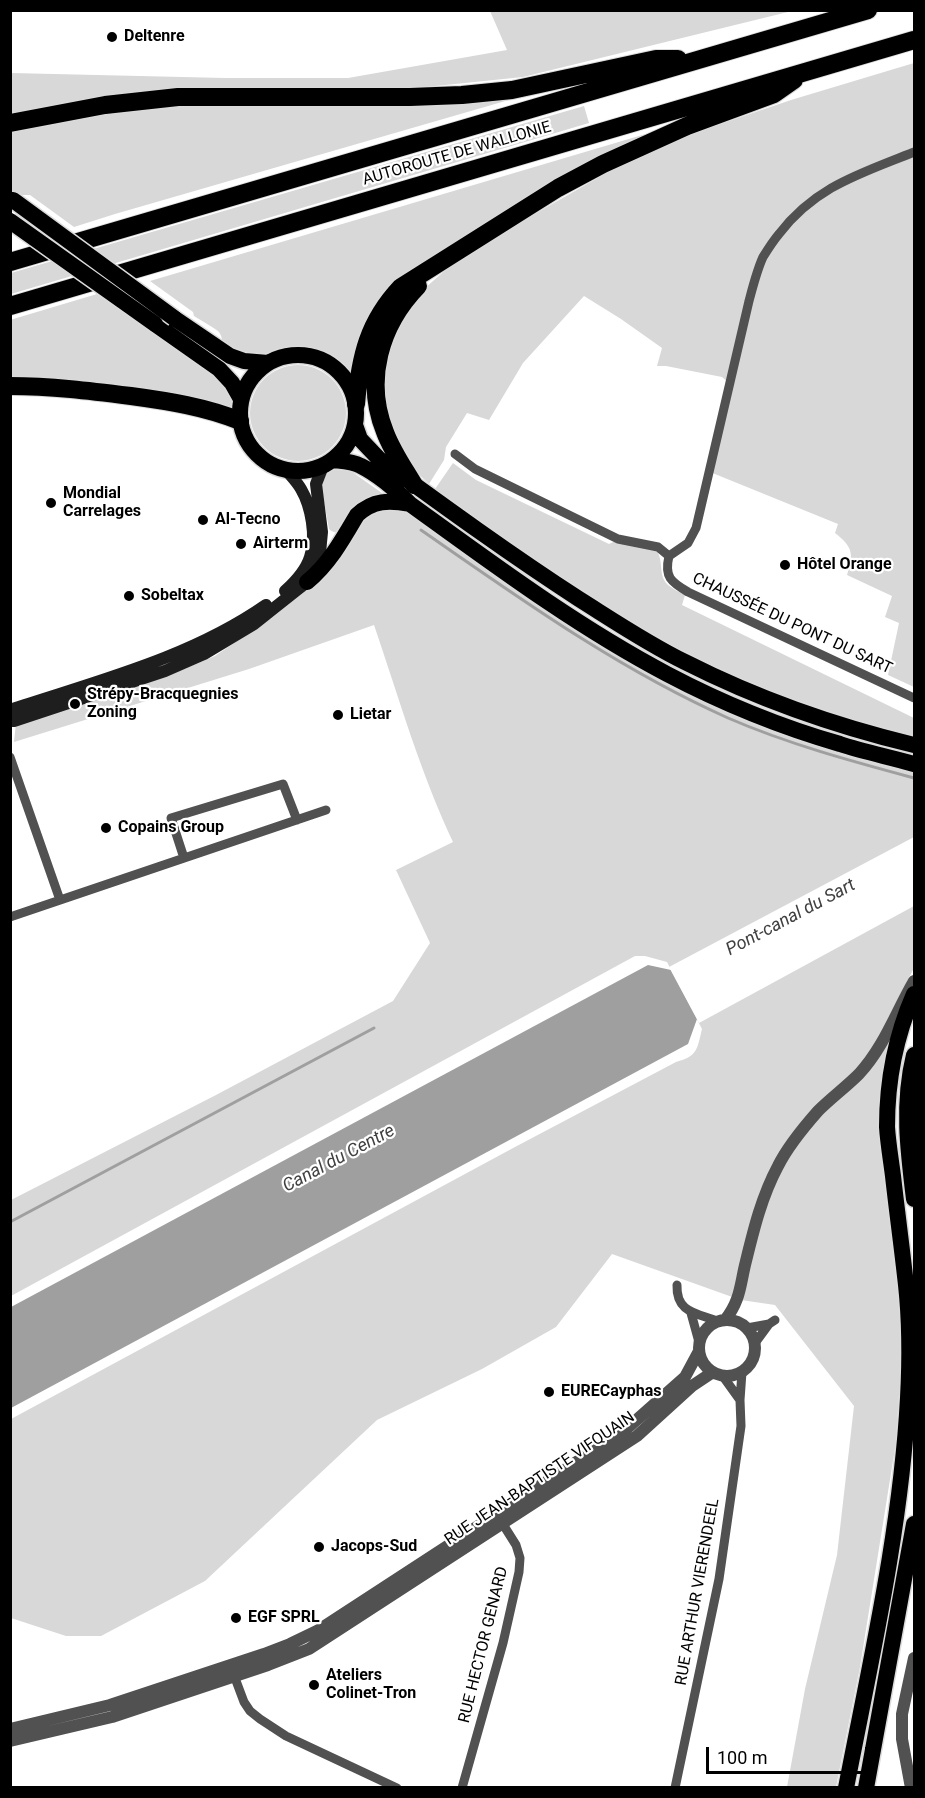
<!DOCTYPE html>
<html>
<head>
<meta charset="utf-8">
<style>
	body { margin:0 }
	#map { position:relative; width:925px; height:1798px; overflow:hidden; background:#fff; font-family:Roboto,sans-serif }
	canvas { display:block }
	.frame { position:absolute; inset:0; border:12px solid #000; pointer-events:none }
	.scale { position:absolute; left:706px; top:1747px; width:162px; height:27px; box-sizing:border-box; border:3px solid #000; border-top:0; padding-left:8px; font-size:18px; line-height:21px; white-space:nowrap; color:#000; -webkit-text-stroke:4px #fff; paint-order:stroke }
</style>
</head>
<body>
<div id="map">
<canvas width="925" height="1798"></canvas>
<div class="frame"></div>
<div class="scale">100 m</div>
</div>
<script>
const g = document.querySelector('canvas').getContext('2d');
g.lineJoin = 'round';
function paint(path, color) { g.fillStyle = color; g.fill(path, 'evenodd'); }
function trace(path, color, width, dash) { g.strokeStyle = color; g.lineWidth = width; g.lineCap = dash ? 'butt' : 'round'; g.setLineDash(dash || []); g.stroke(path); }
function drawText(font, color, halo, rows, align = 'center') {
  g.font = font + ' Roboto,sans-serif'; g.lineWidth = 4.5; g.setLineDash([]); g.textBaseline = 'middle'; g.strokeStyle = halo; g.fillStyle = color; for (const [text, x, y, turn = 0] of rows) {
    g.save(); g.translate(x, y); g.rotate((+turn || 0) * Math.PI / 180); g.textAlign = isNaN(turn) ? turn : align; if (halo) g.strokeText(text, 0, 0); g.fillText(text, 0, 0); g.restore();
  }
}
const green = new Path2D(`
	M490 11H792L523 77 416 88 198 87 149 91 87 99 11 114V73L225 78H348L507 50Z
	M914 63V687L888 675 899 623 885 617 892 596 847 575C854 554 853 547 835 533L838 524 710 472 729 383 722 377 666 366H657L662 348 621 319 584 296 523 363 489 420 467 413 446 447 444 460 429 484 410 466 389 429 381 376 389 337 425 288 449 267 507 230 627 161 685 136 791 100Z
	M533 93 115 214 74 227 30 195H16L11 191V131L122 109 188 103Z
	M584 106 589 123 11 294V273Z
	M649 133 401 280 354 378C338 354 310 341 281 349 271 351 261 357 249 356 242 355 229 349 224 343 221 339 222 335 218 331 211 326 202 321 194 316L193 312 150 281Z
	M97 294 144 327 152 329 220 379 229 392 234 410 11 379 10 320Z
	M250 413a48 48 0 1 1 96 0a48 48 0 1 1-96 0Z
	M453 463 476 480 609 544 615 541 655 549C665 559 657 575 668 585 673 589 679 592 685 595L682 605 914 718V738C834 717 753 691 679 651 595 606 512 547 435 489Z
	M335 468 348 469 382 493C358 501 352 508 340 530 336 533 333 533 329 529L321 485 327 472Z
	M399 507 489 570 656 674 914 771V968L898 999 887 1026 857 1071 781 1152 735 1298 612 1254 556 1327 482 1369 377 1420 205 1581 101 1636H66L11 1618V1419L515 1147 676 1062C698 1056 697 1049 702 1029L667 962 645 956H635L11 1296V1200L216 1095 393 1001 430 943 396 870 453 842C420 772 399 698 374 625L249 669 14 742 16 723 167 676 215 656 274 616 304 592 368 511Z
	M894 1028 882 1147 898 1292 900 1325V1380L896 1442 860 1667 836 1787H787L805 1689 837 1555 854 1406 775 1305 741 1300 749 1265 774 1183 800 1138Z`);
const water = new Path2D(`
	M648 965 671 970 697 1019 688 1044 11 1408V1307Z`);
const pier = new Path2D(`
	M914 837V906L699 1023 669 967Z`);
const stream = new Path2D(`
	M421 530C519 598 618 669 728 718 788 744 851 761 914 778
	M10 1222 374 1028`);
const minor = new Path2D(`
	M455 454 475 469 618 539 658 547 669 556
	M669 556 688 543 696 528 749 301C753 286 757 270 763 257 768 249 773 241 779 234 816 186 860 174 914 152
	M669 556C664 577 671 582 688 592L914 698
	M10 757 60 900
	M184 858 171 818 283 784 297 820
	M10 917 326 810
	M677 1285C676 1313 697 1313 717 1321
	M691 1313 699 1342
	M747 1328 769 1324
	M755 1343 769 1324 775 1320
	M722 1375 740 1400
	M232 1670 244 1702 250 1711 260 1719 286 1736 397 1788
	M462 1788 503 1643 519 1572 520 1558 516 1545 499 1518
	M675 1788 719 1579 741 1426 740 1400 742 1372`);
const tertiary = new Path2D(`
	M699 1348a28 28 0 1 1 56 0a28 28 0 1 1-56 0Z
	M725 1320C741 1300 740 1284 746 1261 754 1228 762 1196 778 1166 788 1146 803 1128 818 1111 831 1098 846 1087 859 1074 884 1047 896 1012 914 981
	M10 1729 110 1705 264 1654 290 1644 317 1631 624 1431 685 1377 699 1351
	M10 1741 112 1717 268 1665 309 1649 637 1436 692 1386 713 1372
	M911 1788 902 1739V1714L914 1658`);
const secondary = new Path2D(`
	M285 591C295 582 306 570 310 557 317 537 311 506 301 489 297 482 291 476 286 470
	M10 710C97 681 190 658 266 605
	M10 721H14L165 671 204 654 254 624 307 582 320 553 322 532 316 484 323 466`);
const trunk = new Path2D(`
	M174 318 230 356 244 361 268 363
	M155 324 219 369 232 383 241 399
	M240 413a58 58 0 1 1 116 0a58 58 0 1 1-116 0Z
	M355 425 360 439 379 459C445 507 511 555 579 599 614 621 648 644 685 662 758 699 835 726 914 745
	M333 460C342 461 352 461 361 466 377 474 397 491 410 504 493 564 576 626 667 674 722 703 781 727 840 744 864 752 890 757 914 764
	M307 582C329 564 343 539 357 515 373 500 389 500 410 504
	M914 1055C902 1103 908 1151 914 1199
	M846 1788C871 1659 901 1529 908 1398 910 1361 910 1322 906 1285 902 1248 897 1212 893 1176 891 1160 888 1143 887 1127 887 1082 896 1035 914 994
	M866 1788 914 1524`);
const motorway = new Path2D(`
	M10 123 105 105 178 97H410L462 95 512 90 656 59H678
	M10 262 868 10
	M10 306 914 40
	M10 386C51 386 91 391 131 396 168 401 206 407 240 421
	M356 404C360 357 368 322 401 287L558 188 603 164 687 126 774 94 794 80
	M414 485C404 468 392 451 385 432 364 380 380 325 418 286`);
const trunkBridge = new Path2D(`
	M13 200 174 318
	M10 221 155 324`);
const markers = [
	[112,37,6,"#000"],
	[51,503,6,"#000"],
	[203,520,6,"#000"],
	[241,544,6,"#000"],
	[785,565,6,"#000"],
	[129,596,6,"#000"],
	[75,704,6,"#000"],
	[338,715,6,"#000"],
	[106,828,6,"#000"],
	[549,1392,6,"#000"],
	[319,1547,6,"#000"],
	[236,1618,6,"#000"],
	[314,1685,6,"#000"]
];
const poiNames = [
	["Deltenre",124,37],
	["Mondial",63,494],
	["Carrelages",63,512],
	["Al-Tecno",215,520],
	["Airterm",253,544],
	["Hôtel Orange",797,565],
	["Sobeltax",141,596],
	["Strépy-Bracquegnies",87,695],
	["Zoning",87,713],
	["Lietar",350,715],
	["Copains Group",118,828],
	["EURECayphas",561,1392],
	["Jacops-Sud",331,1547],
	["EGF SPRL",248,1618],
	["Ateliers",326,1676],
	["Colinet-Tron",326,1694]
];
const streetNames = [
	["AUTOROUTE DE WALLONIE",457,154,-16],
	["CHAUSSÉE DU PONT DU SART",792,624,25],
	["RUE JEAN-BAPTISTE VIFQUAIN",540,1479,-34],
	["RUE ARTHUR VIERENDEEL",698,1592,-80],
	["RUE HECTOR GENARD",484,1645,-76]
];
const waterNames = [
	["Pont-canal du Sart",791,918,-28],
	["Canal du Centre",339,1159,-28]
];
paint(green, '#d8d8d8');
paint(water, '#9f9f9f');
paint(pier, '#fff');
trace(stream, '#9f9f9f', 3);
trace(trunk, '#dbdbdb', 19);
trace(motorway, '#dbdbdb', 20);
trace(minor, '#515151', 9);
trace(tertiary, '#515151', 12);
trace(secondary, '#1e1e1e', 12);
trace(trunk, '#000', 16);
trace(motorway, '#000', 18);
trace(trunkBridge, '#dbdbdb', 19, []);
trace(trunkBridge, '#000', 16);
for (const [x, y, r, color] of markers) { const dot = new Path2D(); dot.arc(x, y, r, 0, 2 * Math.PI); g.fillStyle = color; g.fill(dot); trace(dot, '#fff', 2); }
drawText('bold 16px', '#000', '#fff', poiNames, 'left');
drawText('16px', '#000', '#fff', streetNames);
drawText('italic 18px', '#404040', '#fff', waterNames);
</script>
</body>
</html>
